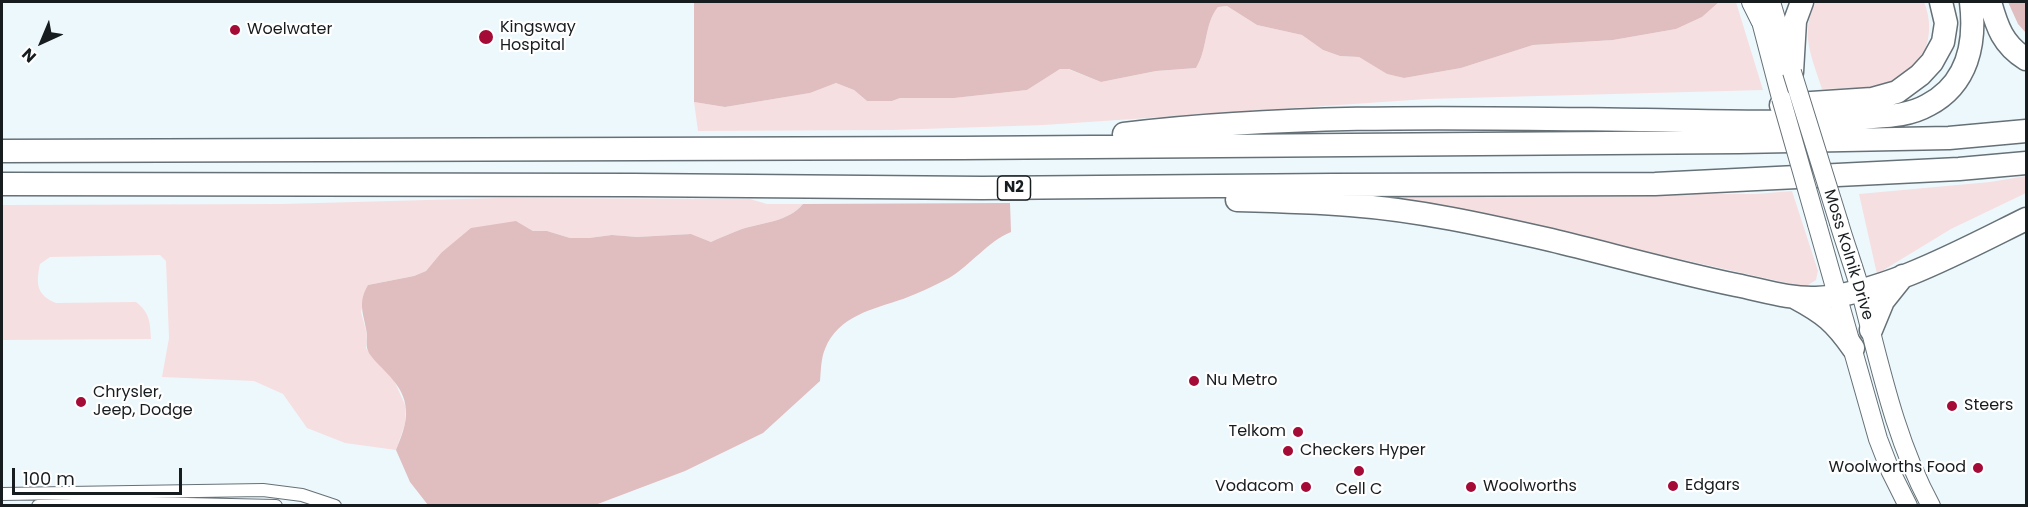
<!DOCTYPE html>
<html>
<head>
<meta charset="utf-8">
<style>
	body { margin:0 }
	#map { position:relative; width:2028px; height:507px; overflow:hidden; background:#edf8fd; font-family:Poppins,sans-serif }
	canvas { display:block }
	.frame { position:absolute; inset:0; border:3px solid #171c1f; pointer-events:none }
	.north { position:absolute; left:12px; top:12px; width:60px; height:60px; -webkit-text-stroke:4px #fff; paint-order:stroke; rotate:224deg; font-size:16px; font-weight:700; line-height:24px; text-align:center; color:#171c1f }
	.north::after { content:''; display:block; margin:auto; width:21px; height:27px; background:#171c1f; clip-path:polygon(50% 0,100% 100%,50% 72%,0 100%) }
	.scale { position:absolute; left:12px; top:468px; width:170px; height:27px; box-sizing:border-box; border:3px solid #171c1f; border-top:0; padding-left:8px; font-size:18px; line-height:21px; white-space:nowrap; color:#171c1f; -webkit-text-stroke:4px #fff; paint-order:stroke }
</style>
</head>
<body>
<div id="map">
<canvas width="2028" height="507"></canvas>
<div class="frame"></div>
<div class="north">N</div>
<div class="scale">100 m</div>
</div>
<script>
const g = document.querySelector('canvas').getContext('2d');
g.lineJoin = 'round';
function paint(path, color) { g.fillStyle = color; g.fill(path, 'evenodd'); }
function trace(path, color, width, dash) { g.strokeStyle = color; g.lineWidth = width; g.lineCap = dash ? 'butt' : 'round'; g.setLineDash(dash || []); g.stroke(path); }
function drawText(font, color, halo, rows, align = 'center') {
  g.font = font + ' Poppins,sans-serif'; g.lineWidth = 4.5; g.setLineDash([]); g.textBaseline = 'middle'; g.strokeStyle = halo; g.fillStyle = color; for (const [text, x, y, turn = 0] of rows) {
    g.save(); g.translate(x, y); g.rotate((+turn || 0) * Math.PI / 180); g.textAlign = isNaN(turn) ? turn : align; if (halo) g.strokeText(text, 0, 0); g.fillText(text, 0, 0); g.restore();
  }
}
const green = new Path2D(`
	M1719 2H1736L1763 90 1427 99 1044 125 892 130 698 131 694 102 725 107 810 93 836 83 854 90 867 101H892L900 98H954L1027 90 1060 69H1068L1101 82 1156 71 1196 68C1208 49 1204 24 1218 7L1227 6 1257 25 1302 35 1323 50 1340 56 1359 57 1387 74 1404 78 1461 68 1533 45 1613 40 1676 29 1702 17Z
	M1816 2H1924C1937 34 1925 68 1891 83 1873 90 1842 88 1822 89 1812 57 1799 33 1816 2Z
	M2026 176V193L1951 229 1877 274 1859 194 1990 182Z
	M1792 191 1818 271 1816 280 1805 287 1536 227 1364 192 1756 194Z
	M500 198 750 199 767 204H803C788 222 764 222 742 229 732 233 721 237 711 242L691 234 637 237 612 235 589 238H570L547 231H533L516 221 441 253 426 271 414 276 368 285 361 312 367 334 366 348 371 356 393 378 406 407 405 424 396 450 345 443 307 428 283 394 254 381 162 377 169 338 166 261 160 255 50 257 40 264C36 283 36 295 56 303L136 302C150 313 150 322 151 339L2 340V205L282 204Z`);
const forest = new Path2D(`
	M694 2H1719L1702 17 1676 29 1613 40 1533 45 1461 68 1404 78 1387 74 1359 57 1340 56 1323 50 1302 35 1257 25 1227 6 1218 7C1204 24 1208 49 1196 68L1156 71 1101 82 1069 69H1060L1027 90 954 98H900L892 101H867L854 90 836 83 810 93 725 107 694 102Z
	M2008 2H2026V33L2018 24Z
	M1010 203 1011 232C987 242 971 265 949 278 934 286 919 293 903 299 873 309 838 316 825 349 821 358 821 370 820 381L763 433 685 471 595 505H428L410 482 396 450C401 437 407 424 406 409 404 385 385 373 371 356 365 348 367 343 367 334 364 314 357 304 368 285L414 276 426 271 441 253 471 228 516 221 533 231H547L570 238H589L612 235 637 237 691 234 711 242C721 237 732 233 742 229 764 222 788 222 803 204Z`);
const street = new Path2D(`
	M2 494 263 490 302 495 335 506
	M38 506 141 503 276 506`);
const secondary = new Path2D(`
	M1771 2 1789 63
	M1757 6 1781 98
	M1839 223C1846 247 1855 270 1861 293 1880 365 1895 440 1931 506
	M1817 224 1878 439 1890 470 1908 506`);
const primary = new Path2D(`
	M1752 2 1761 20`);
const highway = new Path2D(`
	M1990 2C1997 27 2003 45 2026 59
	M1792 72 1795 21 1802 2
	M1781 105 1872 99 1897 92 1920 75 1932 62 1943 42 1946 23 1941 2
	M1124 134C1297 113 1471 118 1645 120 1717 121 1789 124 1860 118 1883 116 1907 117 1928 105 1968 84 1976 43 1971 2
	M2 151 961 148 1739 142 1949 138 2026 131
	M2 184 633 185 982 188 1333 185 1655 184 1959 169 2026 163
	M1237 200C1275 201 1313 202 1350 205 1418 210 1485 225 1551 240 1613 255 1674 272 1736 285 1762 290 1789 299 1816 298 1882 295 1967 248 2026 219
	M1796 298C1824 313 1835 322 1853 348
	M1871 330 1883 301 1903 276`);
const secondaryBridge = new Path2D(`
	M1792 72 1839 223
	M1781 98 1817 224`);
const markers = [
	[235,30,6,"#a50b37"],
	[486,37,8,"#a50b37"],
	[1194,381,6,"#a50b37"],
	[81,402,6,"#a50b37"],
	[1952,406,6,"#a50b37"],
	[1298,432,6,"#a50b37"],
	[1288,451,6,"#a50b37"],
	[1978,468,6,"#a50b37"],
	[1359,471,6,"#a50b37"],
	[1673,486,6,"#a50b37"],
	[1306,487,6,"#a50b37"],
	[1471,487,6,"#a50b37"]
];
const shields = [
	[1014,188,33]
];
const shieldNames = [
	["N2",1014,188]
];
const poiNames = [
	["Kingsway",500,28],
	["Hospital",500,46],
	["Woelwater",247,30],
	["Nu Metro",1206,381],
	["Chrysler,",93,393],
	["Jeep, Dodge",93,411],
	["Steers",1964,406],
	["Telkom",1286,432,"right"],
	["Checkers Hyper",1300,451],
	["Woolworths Food",1966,468,"right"],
	["Edgars",1685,486],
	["Vodacom",1294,487,"right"],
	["Woolworths",1483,487],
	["Cell C",1359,490,"center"]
];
const streetNames = [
	["Moss Kolnik Drive",1848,255,73]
];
paint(green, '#f6dfe0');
paint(forest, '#e0bdbe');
trace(street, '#657177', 14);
trace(secondary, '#657177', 20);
trace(primary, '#657177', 22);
trace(highway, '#657177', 25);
trace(street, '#fff', 12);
trace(secondary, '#fff', 18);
trace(primary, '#fff', 20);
trace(highway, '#fff', 22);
trace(secondaryBridge, '#657177', 20, []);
trace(secondaryBridge, '#fff', 18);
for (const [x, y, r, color] of markers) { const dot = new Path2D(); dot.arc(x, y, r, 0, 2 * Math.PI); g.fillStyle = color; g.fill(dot); trace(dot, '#fff', 2); }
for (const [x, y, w] of shields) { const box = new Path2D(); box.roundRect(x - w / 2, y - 12, w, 24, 4.5); g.fillStyle = '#fff'; g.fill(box); trace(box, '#171c1f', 1.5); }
drawText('bold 15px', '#171c1f', null, shieldNames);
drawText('16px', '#171c1f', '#fff', poiNames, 'left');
drawText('16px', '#171c1f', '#fff', streetNames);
</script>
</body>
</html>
